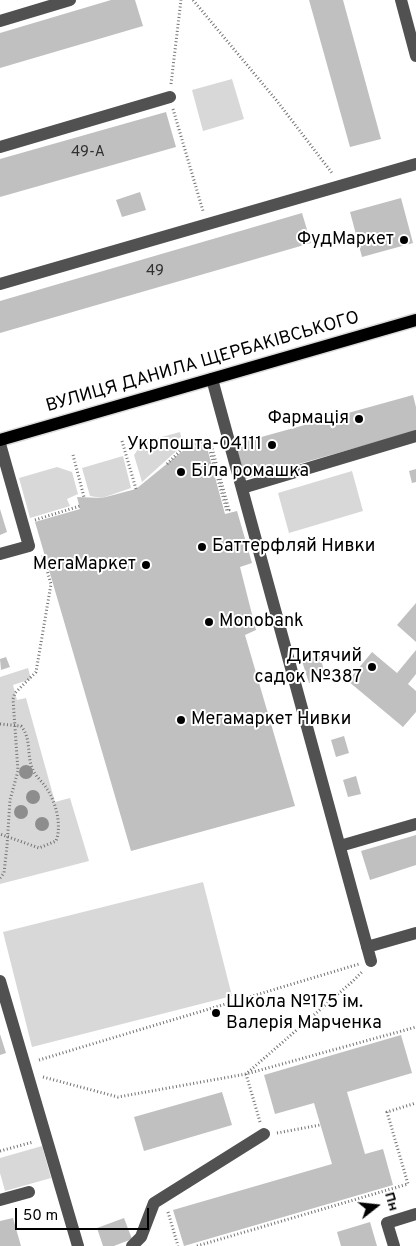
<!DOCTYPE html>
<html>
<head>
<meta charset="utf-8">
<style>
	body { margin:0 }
	#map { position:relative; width:416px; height:1246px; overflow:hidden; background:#fff; font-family:Overpass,sans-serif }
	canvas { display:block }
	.north { position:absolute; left:351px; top:1181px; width:50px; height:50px; -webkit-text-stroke:4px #fff; paint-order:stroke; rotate:74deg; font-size:14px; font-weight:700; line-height:20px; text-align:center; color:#000 }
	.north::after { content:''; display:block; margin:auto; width:18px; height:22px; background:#000; clip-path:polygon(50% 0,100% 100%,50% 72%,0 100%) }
	.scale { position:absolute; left:15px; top:1208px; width:134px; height:22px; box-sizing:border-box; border:2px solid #000; border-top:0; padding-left:6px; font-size:15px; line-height:18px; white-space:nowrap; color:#000; -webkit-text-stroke:4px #fff; paint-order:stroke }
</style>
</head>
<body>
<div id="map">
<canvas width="416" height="1246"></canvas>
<div class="north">Пн</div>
<div class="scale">50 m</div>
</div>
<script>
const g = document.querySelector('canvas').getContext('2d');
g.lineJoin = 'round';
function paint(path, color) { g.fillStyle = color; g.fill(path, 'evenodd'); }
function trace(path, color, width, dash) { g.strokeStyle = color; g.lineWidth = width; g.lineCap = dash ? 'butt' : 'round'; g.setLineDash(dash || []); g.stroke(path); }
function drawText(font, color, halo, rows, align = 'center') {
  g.font = font + ' Overpass,sans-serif'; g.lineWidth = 4; g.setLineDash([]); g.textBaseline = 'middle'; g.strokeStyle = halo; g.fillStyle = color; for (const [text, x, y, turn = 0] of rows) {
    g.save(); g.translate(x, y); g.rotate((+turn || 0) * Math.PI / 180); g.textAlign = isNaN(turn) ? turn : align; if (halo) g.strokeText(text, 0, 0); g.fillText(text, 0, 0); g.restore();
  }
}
const green = new Path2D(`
	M232 79 244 119 203 131 192 90Z
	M180 432 183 445 142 482 134 455 143 442Z
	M123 456 131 488 102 498 90 496 82 468Z
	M57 467 72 472 78 494 67 499 70 506 30 518 19 478Z
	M352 471 363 511 289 533 278 493Z
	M28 668 31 679 13 685 17 700 26 698 55 802 70 798 89 861 0 884V677Z
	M203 882 232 996 32 1047 3 932Z
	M42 1146 51 1178 5 1191 0 1173V1158Z`);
const building = new Path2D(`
	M111 0H135L143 26 0 68V33Z
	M309 0H343L381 139 350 147Z
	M166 112 176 147 0 197V159Z
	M140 192 146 210 122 217 116 200Z
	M401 198 413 243 362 257 350 212Z
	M302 213 311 243 0 333V301Z
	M413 395 416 407V431L245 479 236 444Z
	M206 444 225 514 237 511 252 563 240 567 256 630 245 635 295 806 131 851 35 522 80 509 77 497 102 498 136 489 185 449Z
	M416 469V482L412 483 409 471Z
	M0 509 7 532 0 535Z
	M416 603V642L397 625Z
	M416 650V674L408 684 416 691V712L403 727 348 681 372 652 397 673Z
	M320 656 326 678 309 683 302 661Z
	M6 657 10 667 1 670 0 659Z
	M344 736 349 753 336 757 331 740Z
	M356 776 361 794 348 797 343 780Z
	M416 835V865L370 880 361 851Z
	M0 1034 6 1053 0 1055Z
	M401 1035 412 1073 347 1092 365 1154 383 1149 393 1185 184 1246 173 1210 332 1164 314 1103 275 1114 264 1075Z
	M222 1092 232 1125 144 1151 134 1117Z
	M13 1218 21 1246H0V1221Z
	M124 1218 132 1239 114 1246H103L97 1228Z
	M370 1222 377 1246H341L337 1232Z`);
const path = new Path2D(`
	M193 0 277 101 332 173
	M171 84 181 0
	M173 109 203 211
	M122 441 136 489
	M73 455 84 497
	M167 464 184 447 207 441 227 511 229 510 210 441 214 446
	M35 520 80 506
	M0 724 21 726C32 739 26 755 33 770 36 777 43 782 47 789 56 802 62 826 56 841L39 848 0 834
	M0 878 4 873 7 846 10 800 18 771 13 699 15 693 36 672 51 584 42 553
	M39 1060 359 964
	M43 1077 118 1097 246 1074 416 1027
	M260 1122 246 1074 353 981 363 971
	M277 1133 320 1125
	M0 1151 33 1142
	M168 1212 178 1246
	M197 1246 408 1184 387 1112 416 1103`);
const minor = new Path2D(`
	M401 0 416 56
	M0 21 70 0
	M0 147 170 97
	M0 284 416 164
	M212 379 371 961
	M0 444 29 546 0 554
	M242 488 416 436
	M340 846 416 824
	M367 947 416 933
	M0 981 78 1246
	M0 1200 29 1192
	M132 1246 141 1237 154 1203 264 1134
	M394 1246 387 1223 416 1214`);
const major = new Path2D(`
	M0 440 416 320`);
const trees = [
	[26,772],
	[33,797],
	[21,812],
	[42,824]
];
const markers = [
	[404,240,5,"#000"],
	[359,419,5,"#000"],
	[272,445,5,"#000"],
	[181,472,5,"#000"],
	[202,547,5,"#000"],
	[146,565,5,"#000"],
	[209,622,5,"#000"],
	[372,667,5,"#000"],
	[181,720,5,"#000"],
	[216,1013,5,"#000"]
];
const numberNames = [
	["49-А",88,153],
	["49",155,272]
];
const poiNames = [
	["ФудМаркет",394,240],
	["Фармація",349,419],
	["Укрпошта-04111",262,445],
	["Біла ромашка",191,472,"left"],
	["Баттерфляй Нивки",212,547,"left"],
	["МегаМаркет",136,565],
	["Monobank",219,622,"left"],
	["Дитячий",362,657],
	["садок №387",362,678],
	["Мегамаркет Нивки",191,720,"left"],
	["Школа №175 ім.",226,1003,"left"],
	["Валерія Марченка",226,1024,"left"]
];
const streetNames = [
	["ВУЛИЦЯ ДАНИЛА ЩЕРБАКІВСЬКОГО",203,363,-16]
];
paint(green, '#d8d8d8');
paint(building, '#c0c0c0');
trace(major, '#dbdbdb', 15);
trace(path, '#737373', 3, [1, 2.5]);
trace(minor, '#515151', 12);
trace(major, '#000', 12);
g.fillStyle = '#8d8d8d';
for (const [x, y] of trees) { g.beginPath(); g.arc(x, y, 7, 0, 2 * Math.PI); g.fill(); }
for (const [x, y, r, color] of markers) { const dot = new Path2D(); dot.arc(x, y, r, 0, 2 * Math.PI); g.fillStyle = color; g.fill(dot); trace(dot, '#fff', 2); }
drawText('15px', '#303030', null, numberNames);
drawText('18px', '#000', '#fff', poiNames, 'right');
drawText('18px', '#000', '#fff', streetNames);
</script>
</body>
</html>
